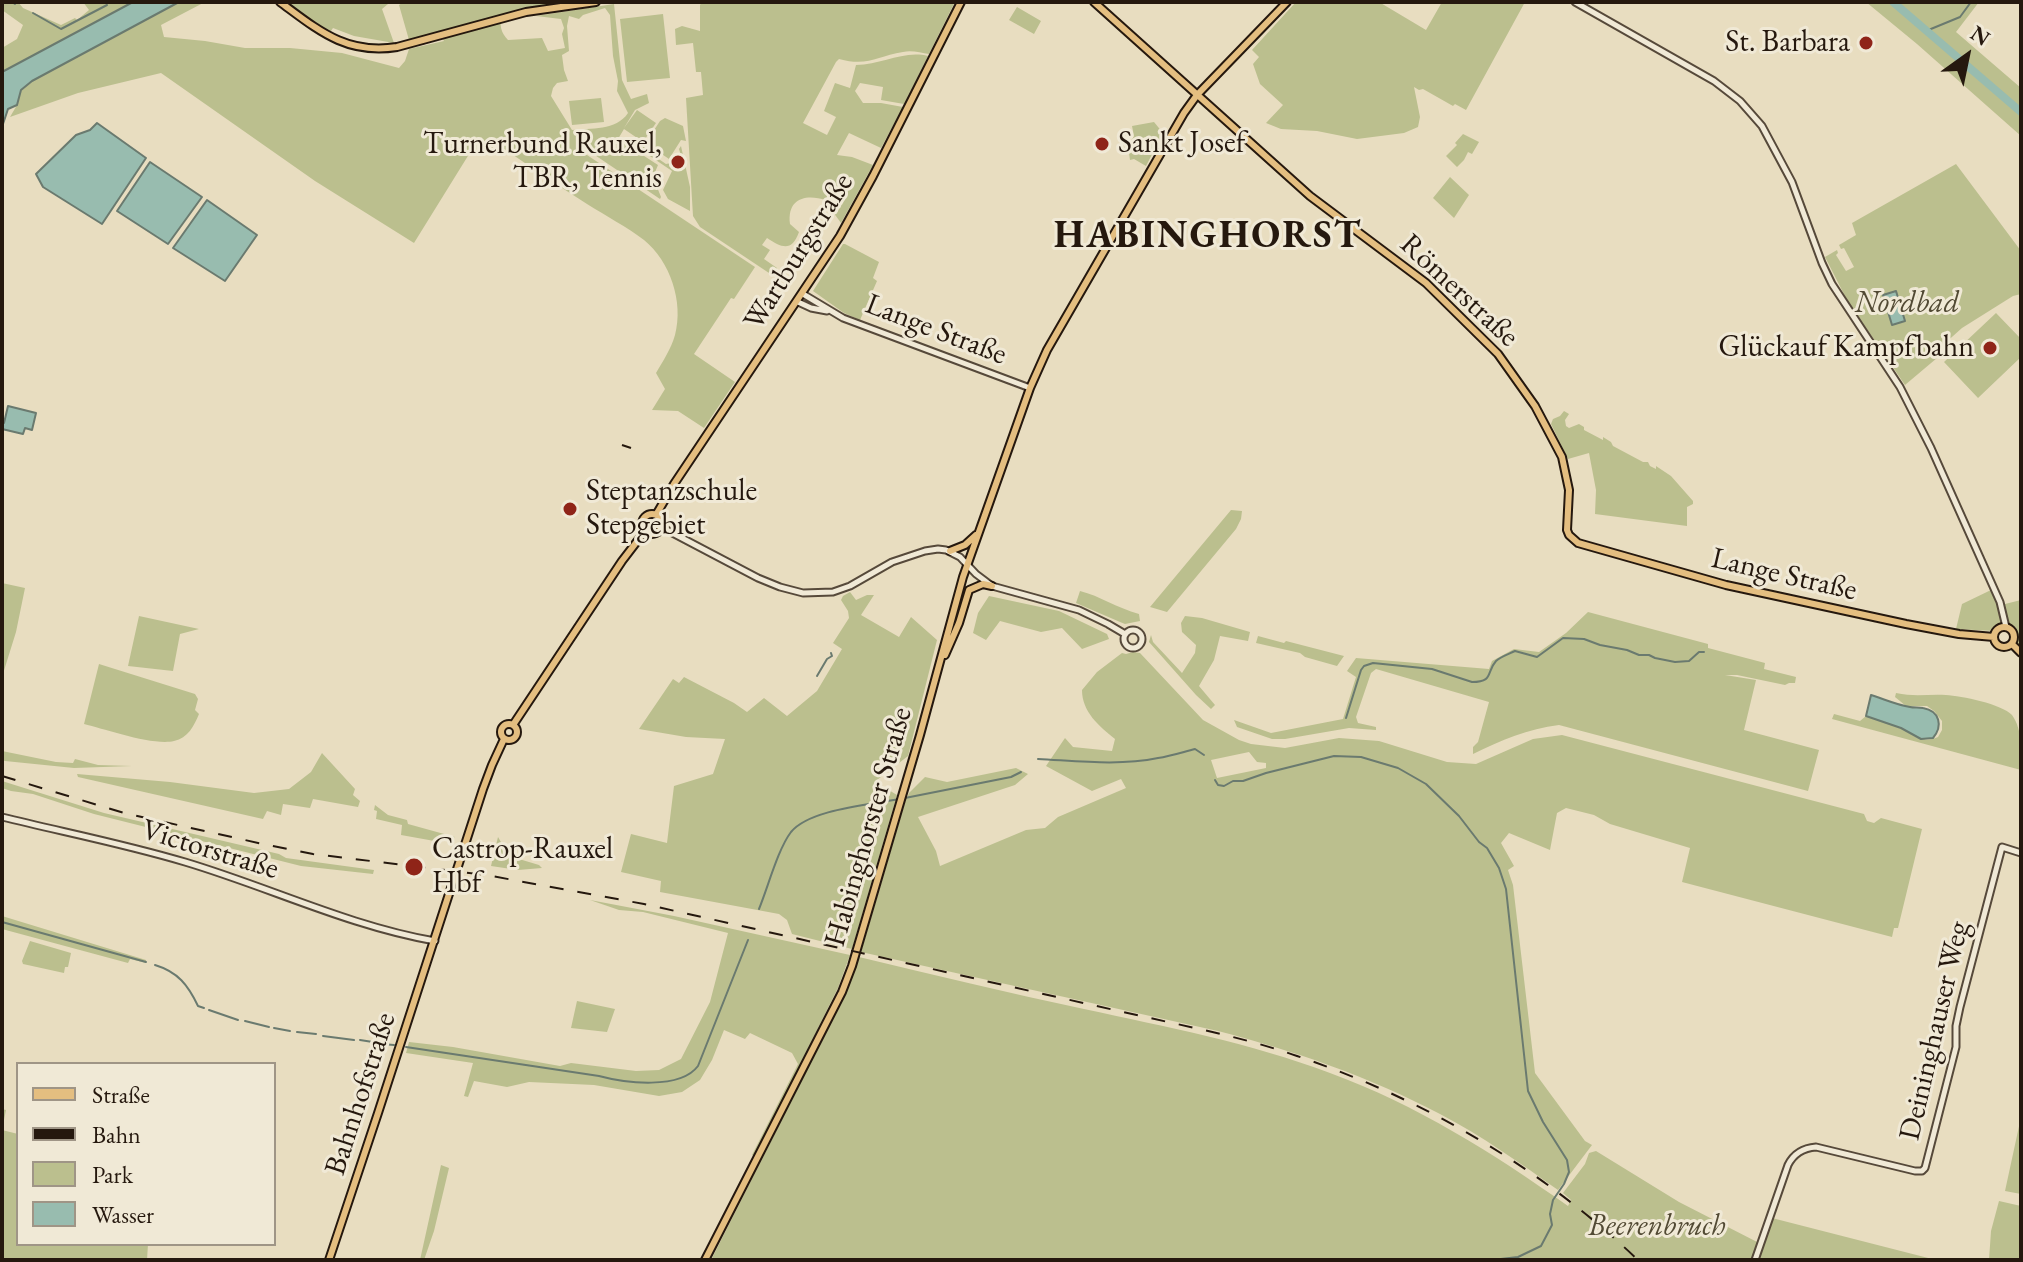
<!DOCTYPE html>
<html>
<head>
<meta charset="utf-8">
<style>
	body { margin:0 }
	#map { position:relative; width:2023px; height:1262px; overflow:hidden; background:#e8ddc0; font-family:"EB Garamond",serif }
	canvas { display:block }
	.frame { position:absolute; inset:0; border:4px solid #25180e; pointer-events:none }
	.legend { position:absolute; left:16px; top:1062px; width:260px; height:184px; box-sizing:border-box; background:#f0e9d6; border:2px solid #9f9586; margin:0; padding:10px 14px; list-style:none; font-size:24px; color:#25180e }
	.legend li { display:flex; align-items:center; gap:16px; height:40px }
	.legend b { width:40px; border:2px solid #9f9586 }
	.north { position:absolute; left:1927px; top:16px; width:80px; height:80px; -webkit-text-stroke:6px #f0e9d6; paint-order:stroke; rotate:33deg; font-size:22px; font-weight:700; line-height:32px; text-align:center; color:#25180e }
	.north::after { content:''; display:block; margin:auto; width:28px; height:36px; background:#25180e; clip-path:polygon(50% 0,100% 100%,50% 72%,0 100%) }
</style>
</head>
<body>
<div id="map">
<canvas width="2023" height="1262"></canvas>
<div class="frame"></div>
<ul class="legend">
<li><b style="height:10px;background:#e4be80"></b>Straße</li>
<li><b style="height:10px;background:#25180e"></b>Bahn</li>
<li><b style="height:22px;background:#bbbf8e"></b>Park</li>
<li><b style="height:22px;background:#98bcaf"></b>Wasser</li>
</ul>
<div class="north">N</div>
</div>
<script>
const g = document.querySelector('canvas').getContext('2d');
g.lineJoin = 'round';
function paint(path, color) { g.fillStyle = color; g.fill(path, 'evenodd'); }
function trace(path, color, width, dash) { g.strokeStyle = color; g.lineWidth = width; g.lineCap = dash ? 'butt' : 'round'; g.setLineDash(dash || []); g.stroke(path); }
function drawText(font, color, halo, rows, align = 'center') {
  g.font = font + ' "EB Garamond",serif'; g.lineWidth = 6; g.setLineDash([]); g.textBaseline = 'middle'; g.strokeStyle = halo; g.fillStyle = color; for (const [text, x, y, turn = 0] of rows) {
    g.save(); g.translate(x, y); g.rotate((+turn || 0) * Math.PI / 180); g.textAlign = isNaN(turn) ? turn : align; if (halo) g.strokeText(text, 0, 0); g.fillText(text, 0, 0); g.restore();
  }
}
const green = new Path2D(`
	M2 2H18L23 8 61 25 75 18 77 20 89 10 83 2H133L2 72V48L17 39 23 25 2 10Z
	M179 2H205L161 25 164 37 205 41 245 48H290L342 53 399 68 405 61 409 49 444 41 439 32 409 40 399 5 402 3 388 4 382 9 394 43 354 36 333 28 329 34 285 2H570L517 11 502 16C499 25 501 33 508 40L542 38 548 51 565 48 562 34 564 28 561 19 536 16 614 4 622 80 631 99 647 94 649 103 635 110 624 128 637 110 656 123 643 142 624 129 618 139 658 165 653 177 661 197 660 199 577 143 578 149 755 267 734 299 731 298 694 354 735 382 704 428 678 411 652 410 665 389 656 373C663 361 671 349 675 335 684 302 670 261 644 240 627 227 606 216 587 204 557 185 529 166 500 146L471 151 414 243 315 181 161 73 78 93 10 117 17 105 21 90 32 81ZM605 8 610 15 613 56 618 81 617 91 628 113C616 131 591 128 572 130L551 96 553 88 557 83 568 81 564 70 562 55 569 51 567 26 569 16 579 19 583 15Z
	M702 2H955L929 54C921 53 912 50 903 52 877 56 868 67 839 59L836 62 803 123 827 135 836 117 824 111 835 83 850 88 856 65C882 65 903 50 928 56L904 104 881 100 883 87 860 83 855 91 863 103H881L903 107 881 148 849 133 837 155 852 157 873 165 841 223 833 212 836 214 840 207C820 194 786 190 790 224L799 232C792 252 782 248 767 238L762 245 770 250 764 259 777 268 772 275 700 227 693 216 686 98 703 95 701 72H696L693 43 676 45 675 29 682 26 700 31V5Z
	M1296 2H1379L1426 30 1442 2H1525L1466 110 1455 104 1453 106 1423 89 1419 90 1414 87 1420 117 1418 127 1404 133 1357 139 1317 131 1281 129 1266 123 1283 105 1260 84 1253 64 1259 57 1252 50Z
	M1866 2H1959L1962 4 1964 2H1979L1956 32 2021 88V136L1917 44Z
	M1017 7 1041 21 1034 34 1009 20Z
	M663 14 670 78 627 82 620 19Z
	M601 98 604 122 572 125 569 101Z
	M665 118 683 126 686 141 681 140 669 159 650 146 647 151 666 164 671 163 669 166 674 170 680 168 683 162 679 149 681 146 690 187V211L668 199 663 190 672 171 641 150 660 121Z
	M1154 122 1163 133 1146 166 1134 159 1130 160 1128 146 1134 136 1132 126Z
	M1463 134 1479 142 1472 154 1468 152 1464 160 1457 167 1446 156 1457 145 1455 143Z
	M1956 164 2021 251V294L2013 296 1962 328 1934 353 1937 358 1905 385 1847 300 1825 257 1837 250 1838 253 1836 255 1846 271 1854 267 1844 248 1841 249 1839 245 1856 235 1852 223Z
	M1450 177 1469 195 1454 218 1433 198Z
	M843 244H845L879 262 873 278 877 281 860 320 844 313 813 291Z
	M1996 313 2021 339V357L1978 398 1944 362Z
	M1564 411 1569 414 1565 420 1566 426 1569 428 1579 424 1584 427V430L1603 440V437L1611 442 1613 446 1643 462H1648L1650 466 1656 469V466L1671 476 1693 501V504L1687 507V526L1595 514 1596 490 1589 453 1568 459 1551 424 1553 419 1560 416Z
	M1231 510 1242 511 1241 519 1236 529 1167 612 1150 607Z
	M2 583 25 588 16 632 2 677Z
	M1991 590 1997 606 2021 600V650L2015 644 2016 635 2011 626 2000 625 1994 631 1956 629 1962 604Z
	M1080 591C1100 596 1117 608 1139 614L1140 621 1125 624 1120 622 1076 603Z
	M850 592 856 600 867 595H874L861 615 899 637 911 617 937 640 908 756 877 780 882 786 897 795 852 949 792 934 787 920 779 914 660 892 661 881 621 872 631 834 667 843 674 786 713 774 725 739 686 737 639 729 673 679 679 683 684 677 734 703 747 712 764 698 787 716 817 691 842 649 833 643 849 618 848 611 841 600 843 596Z
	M989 596 1059 611 1107 634 1109 639 1082 649 1062 628 1041 632 1000 621 986 640 973 633 978 613Z
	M1588 612 1708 644V648L1765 663 1764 669 1796 677 1795 683H1789L1785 685 1737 675H1725L1756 680 1744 730 1819 750 1808 791 1559 725C1528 729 1501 740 1473 754V747L1478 742 1489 702 1376 669 1371 673 1356 717 1358 723 1376 727V730L1349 728 1285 739H1272L1237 727 1234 720 1271 733 1343 719 1356 677 1347 671 1356 658 1489 669 1492 661 1514 649 1539 652 1566 633Z
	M139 616 199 629 180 634 173 671 128 666Z
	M1185 616 1202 618 1250 632 1248 641 1220 636 1214 660 1199 686 1215 705 1211 709 1196 695 1149 642 1151 635 1153 642 1182 673 1195 653 1196 645 1182 632 1181 623Z
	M1258 636 1284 643 1286 641 1344 656 1337 666 1305 657 1300 653 1256 643Z
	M1133 652 1140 653 1203 720 1239 740 1251 744 1285 748 1339 738 1379 741 1447 762 1476 764 1533 739 1562 735 1864 814 1867 821 1874 823 1881 818 1922 829 1898 928H1894L1892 937 1682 882 1690 848 1610 824 1594 815 1566 808 1557 813 1550 850 1509 833 1501 843 1514 866 1508 870 1513 885 1535 1073 1585 1141 1592 1145 1558 1190C1520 1163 1482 1136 1440 1114 1370 1077 1295 1051 1218 1031L861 952 905 802 909 793 925 777 947 782 1016 768 1028 774 1015 785 918 817 936 851 940 866 1026 830 1045 828 1058 817 1126 788 1121 779 1092 791 1046 766 1065 738 1073 747 1112 751 1115 739C1099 726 1082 712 1082 690L1097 672 1122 653 1126 654ZM1249 752 1257 762 1266 763V768L1217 778 1211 760Z
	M99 664 195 694 198 699 195 710 199 714C194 726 188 738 174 741 153 746 105 729 84 724Z
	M1896 693C1914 697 1928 694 1946 695 1961 696 2002 704 2012 715 2023 730 2021 752 2021 770L1832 719 1834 714 1860 721 1866 716C1876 719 1887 722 1897 726 1912 733 1920 745 1938 737L1942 730V721L1934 711 1927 706H1906L1895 697Z
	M2 751 56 762 73 763 75 759 98 765 132 766 74 768 5 761 2 760Z
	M322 753 355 789 353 795 360 801 358 807 313 799 310 808 283 804 281 815 267 811 263 819 78 777 77 774 170 782 254 793 289 789 311 772Z
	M2 781 104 813 279 854 286 858 374 870 373 874 301 866 94 814 33 794 11 791 2 788Z
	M375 805 388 815 407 820 408 824 455 837 440 842 401 835 402 825 376 819 377 811 374 810Z
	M498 837 509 856 539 865 542 868 518 870 491 866Z
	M590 900 674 916 850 955 838 988 754 1156 752 1155 798 1064 792 1053 750 1033 745 1039 724 1030 712 1060 700 1080 682 1092 659 1096 594 1085 529 1082 507 1087 474 1081 468 1097 464 1096 473 1063 406 1053 409 1042 453 1047 560 1066 571 1063 636 1071 659 1070 681 1059 710 1002 728 933 643 912 619 910Z
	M2 916 146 960V963L130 959 128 963 2 929Z
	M30 941 71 953 68 967H65L64 973 23 964 22 961Z
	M859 957C934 975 1009 993 1084 1009 1167 1027 1251 1043 1330 1073 1417 1105 1493 1153 1568 1206L1571 1200 1563 1193 1585 1164 1589 1153 1596 1151 1679 1202 1761 1244 1772 1218 1936 1260H711L845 995Z
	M577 1001 615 1009 607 1032 571 1028Z
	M2 1109 6 1110 2 1130 18 1134V1244H148L147 1260H2Z
	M2021 1117V1194L2005 1191Z
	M441 1165 449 1168 434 1231 424 1260H420Z
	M1999 1201 2021 1206V1260H1989L1991 1231Z`);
const water = new Path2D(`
	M133 2H179L32 81 21 90 17 105 8 109 2 127V72Z
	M97 123 146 158 102 224 43 187 36 174 76 135 90 130Z
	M150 162 202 197 168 244 117 211Z
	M207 200 257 235 225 281 173 248Z
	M1896 291 1905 321 1892 325 1883 295Z
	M8 406 36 413 32 430 25 428 23 434 2 429V423H4Z
	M1871 695C1884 699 1897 705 1910 707 1914 708 1919 707 1923 708 1940 711 1943 726 1933 738L1921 739 1901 728 1866 716Z`);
const stream = new Path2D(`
	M12 2 15 4
	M112 3 114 2
	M33 13 61 29 107 5
	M1926 31 1960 17 1971 2
	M817 676 827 659 832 656 831 653
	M1346 718 1361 670 1364 666 1373 663 1432 669 1472 682C1494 682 1486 672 1496 661 1500 657 1509 654 1515 651L1537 657 1563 638 1584 639 1600 645 1627 650 1639 655H1649L1655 658 1675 662 1689 661 1699 652H1704
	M1038 759C1078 761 1119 766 1158 758 1171 756 1183 752 1195 749L1204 755
	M1215 780 1218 785 1224 786 1233 781H1243L1266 773 1334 756 1361 757 1398 768 1426 784 1459 816 1479 842 1487 848 1499 868 1506 889 1528 1091 1543 1122 1567 1160 1569 1172 1564 1184 1553 1200 1550 1214 1552 1225 1541 1246 1518 1257 1492 1260
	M905 798 1011 777 1021 772
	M759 909C768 887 778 849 791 832 810 809 870 805 899 799
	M2 922 146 962
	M155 965C178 972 188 985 198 1006L204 1008
	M209 1010 238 1020
	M245 1021 269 1027
	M274 1028 290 1031
	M297 1032 316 1034
	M323 1036 354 1040
	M360 1040 379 1043
	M382 1044 394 1045
	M406 1047 599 1076C625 1083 680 1090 698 1066L748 940`);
const river = new Path2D(`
	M1893 2 2021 112`);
const minor = new Path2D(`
	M1575 2 1714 81 1740 101 1762 126 1792 182 1822 263 1832 284 1900 387 1931 448 2000 602 2006 627
	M803 294 843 318 1030 388
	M798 302 811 308 827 311
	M661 527 758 578 780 587 803 593 833 592 850 586 892 562 925 551 938 549 946 550 960 557 976 574 992 586 1079 610 1108 624 1125 634
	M1124 639a9 9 0 1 1 18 0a9 9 0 1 1-18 0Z
	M2 817C63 832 125 844 185 862 269 887 349 926 435 941
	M1755 1260 1788 1165C1794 1153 1803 1148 1816 1147L1915 1171H1922L1925 1168 1956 1047V1026L1960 1007 2002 847 2021 853`);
const major = new Path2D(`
	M280 2C318 30 346 55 397 47L526 12 596 2
	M1094 2 1310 196 1426 283 1498 354 1535 406 1562 457 1569 490 1567 530 1569 535 1578 543 1726 585 1906 624 1959 634 1994 637
	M642 524a10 10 0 1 1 20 0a10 10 0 1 1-20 0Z
	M656 515 674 484 840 236 873 176 961 2
	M950 551 965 545 976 535
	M1994 637a10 10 0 1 1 20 0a10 10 0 1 1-20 0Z
	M2012 644 2021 653
	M945 655 959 623 969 590 983 584 992 586
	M501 732a8 8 0 1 1 16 0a8 8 0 1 1-16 0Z
	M513 725 622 561 645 531
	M329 1260 378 1113 483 789 492 765 504 739
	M705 1260 842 992 852 966 920 735 963 577 1030 388 1047 350 1184 113 1197 95 1287 2`);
const rail = new Path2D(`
	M622 445 631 448
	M2 776 124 813 263 844 313 854 486 875 644 904 1150 1018C1199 1029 1249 1039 1297 1056 1424 1099 1540 1167 1638 1260`);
const markers = [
	[1866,43,8,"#8f2418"],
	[1102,144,8,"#8f2418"],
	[678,162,8,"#8f2418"],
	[1990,348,8,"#8f2418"],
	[570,509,8,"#8f2418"],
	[414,867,10,"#8f2418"]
];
const poiNames = [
	["St. Barbara",1850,43],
	["Sankt Josef",1118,144,"left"],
	["Turnerbund Rauxel,",662,145],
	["TBR, Tennis",662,179],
	["Glückauf Kampfbahn",1974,348],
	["Steptanzschule",586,492,"left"],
	["Stepgebiet",586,526,"left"],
	["Castrop-Rauxel",432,850,"left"],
	["Hbf",432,884,"left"]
];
const streetNames = [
	["Wartburgstraße",799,252,-58],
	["Römerstraße",1459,291,43],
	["Lange Straße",936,330,21],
	["Lange Straße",1784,575,13],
	["Habinghorster Straße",869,827,-74],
	["Victorstraße",210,850,17],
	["Deininghauser Weg",1935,1031,-77],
	["Bahnhofstraße",361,1094,-72]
];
const parkNames = [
	["Nordbad",1907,304],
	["Beerenbruch",1657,1227]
];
const districtNames = [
	["HABINGHORST",1208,237]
];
paint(green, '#bbbf8e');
paint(water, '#98bcaf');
trace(water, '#6a7a6f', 2);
trace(stream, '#6a7a6f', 2);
trace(river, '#98bcaf', 8);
trace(minor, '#56493a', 9);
trace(major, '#25180e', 10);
trace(minor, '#f0e9d6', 5);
trace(major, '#e4be80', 6);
trace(rail, '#25180e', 2, [14, 14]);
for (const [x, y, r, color] of markers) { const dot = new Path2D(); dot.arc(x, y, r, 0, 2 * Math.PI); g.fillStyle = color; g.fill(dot); trace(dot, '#f0e9d6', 3); }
drawText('30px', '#25180e', '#f0e9d6', poiNames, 'right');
drawText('30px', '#25180e', '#f0e9d6', streetNames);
drawText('italic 30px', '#524a34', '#f0e9d6', parkNames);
g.letterSpacing = '2px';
drawText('bold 38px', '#25180e', '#f0e9d6', districtNames);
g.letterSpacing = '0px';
</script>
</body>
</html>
